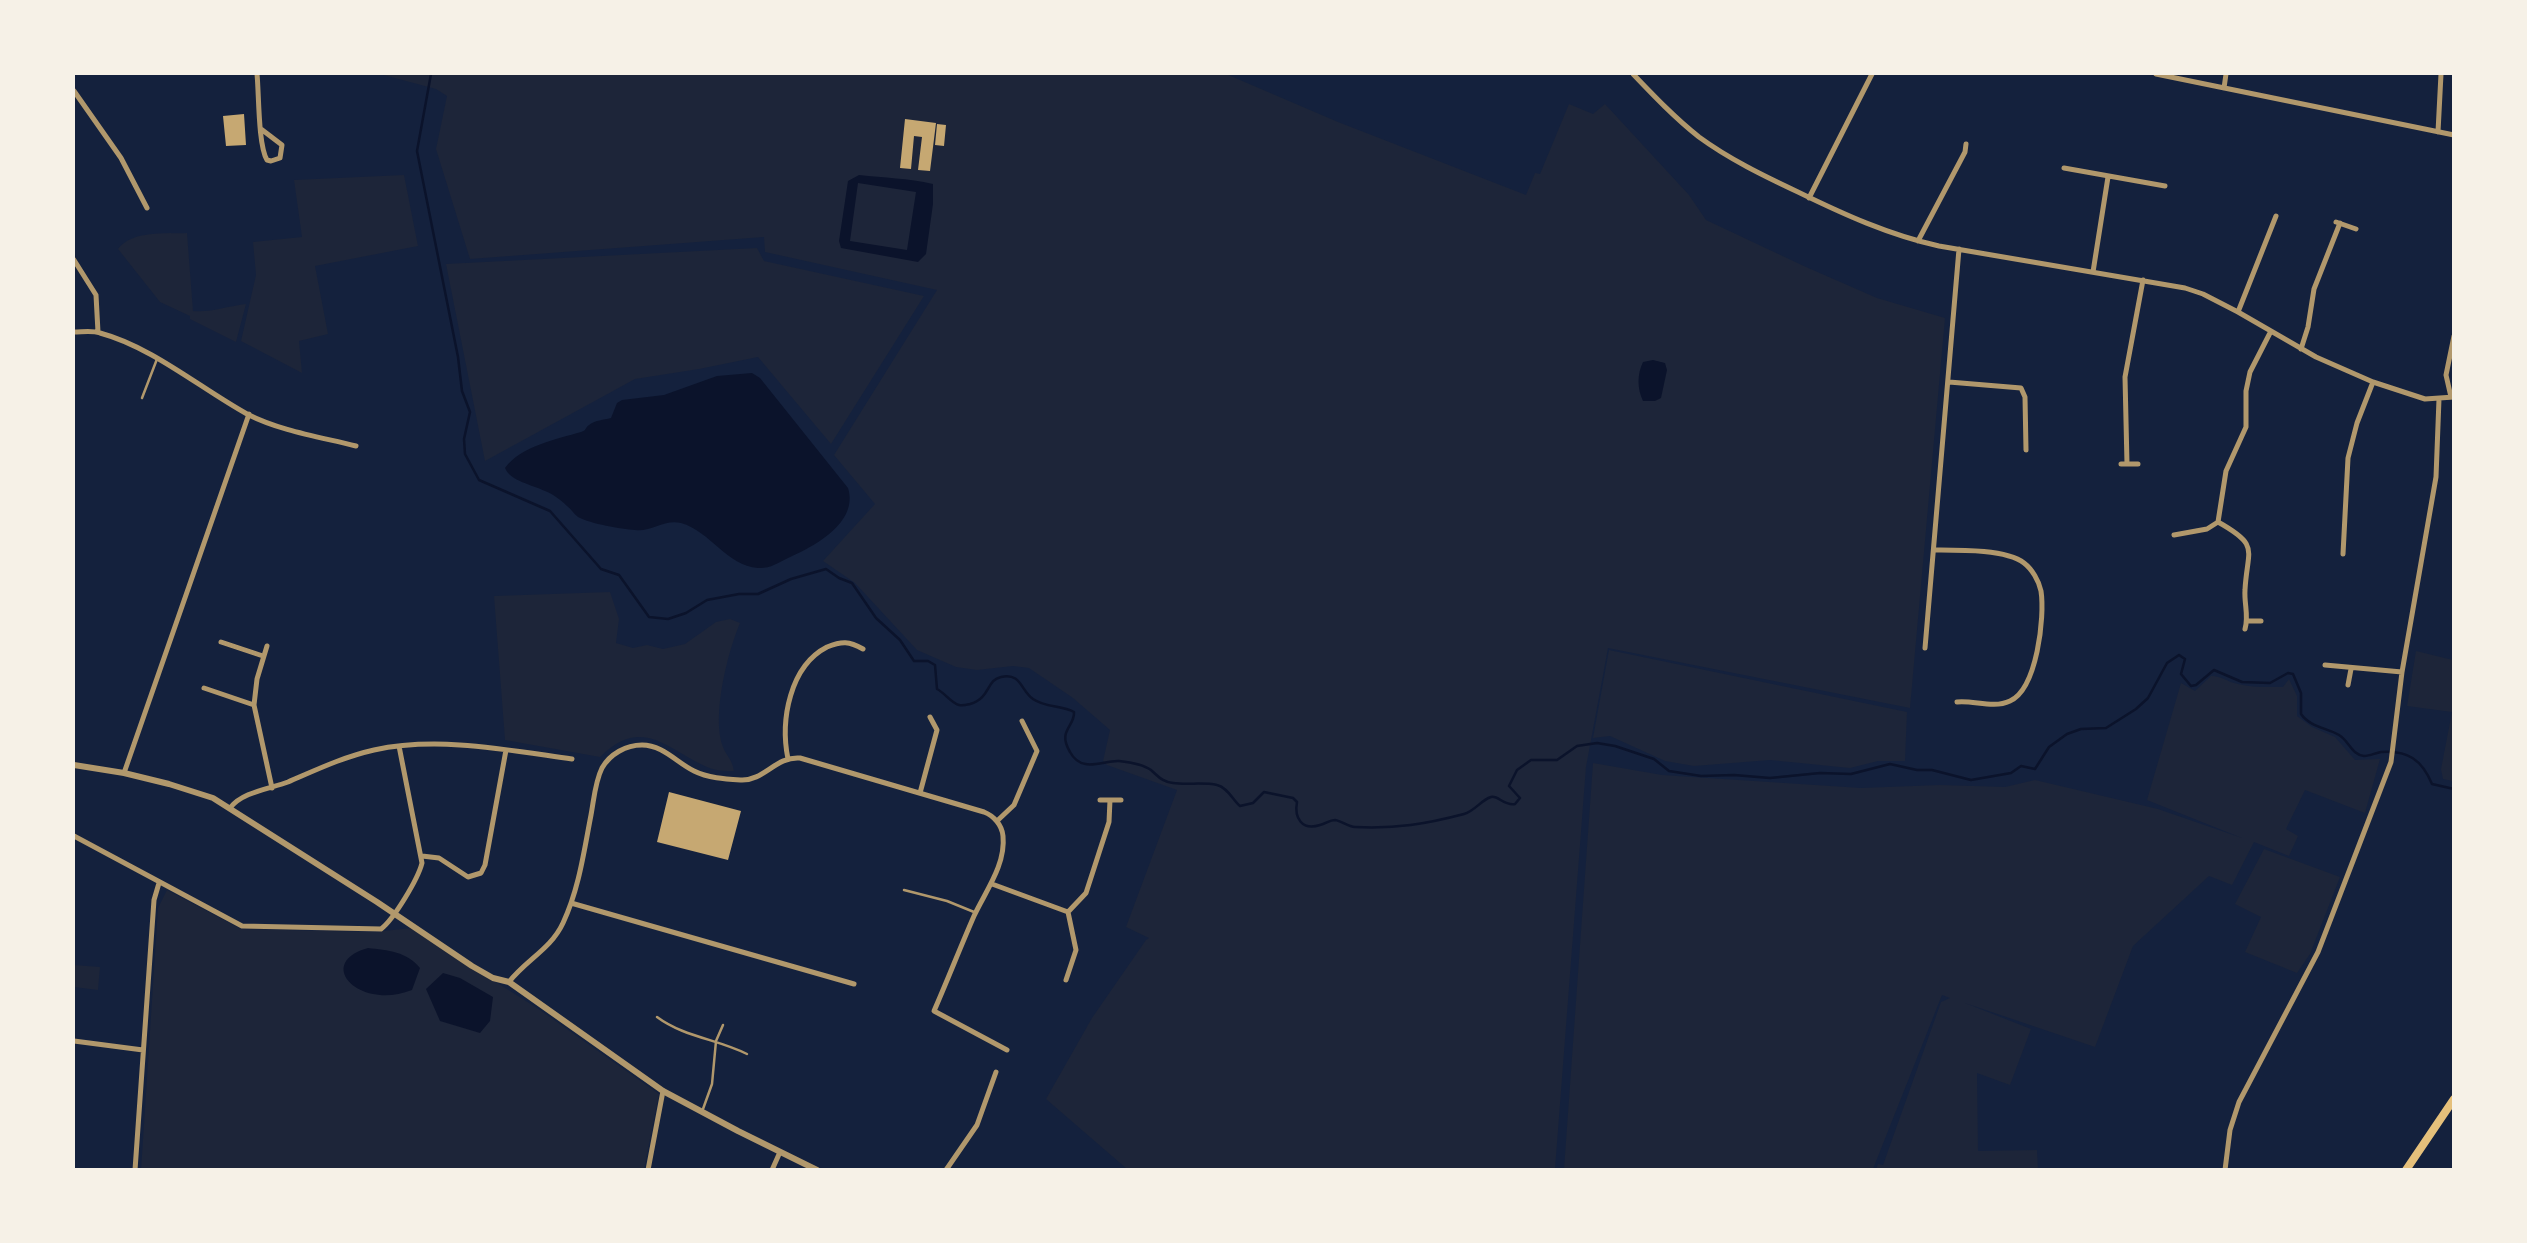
<!DOCTYPE html>
<html>
<head>
<meta charset="utf-8">
<style>
	body { margin:0 }
	#map { position:relative; width:2527px; height:1243px; overflow:hidden; background:#14213d; font-family:"Source Serif 4",serif }
	canvas { display:block }
	.frame { position:absolute; inset:0; border:75px solid #f6f1e7; pointer-events:none }
</style>
</head>
<body>
<div id="map">
<canvas width="2527" height="1243"></canvas>
<div class="frame"></div>
</div>
<script>
const g = document.querySelector('canvas').getContext('2d');
g.lineJoin = 'round';
function paint(path, color) { g.fillStyle = color; g.fill(path, 'evenodd'); }
function trace(path, color, width, dash) { g.strokeStyle = color; g.lineWidth = width; g.lineCap = dash ? 'butt' : 'round'; g.setLineDash(dash || []); g.stroke(path); }
const green = new Path2D(`
	M380 74H1226L1338 122 1526 195 1535 173 1540 174 1569 104 1593 114 1605 104 1689 195 1706 220 1806 267 1877 298 1945 318 1910 708 1608 648 1586 767 1555 1169H1127L1046 1099 1092 1018 1146 940 1149 938 1126 927 1177 790 1107 765 1103 761 1110 730 1073 698 1029 668 1013 666 977 670 956 667 917 650 855 583 823 561 875 504 834 455 937 290 765 252 764 237 470 259 436 149 447 96 436 89Z
	M404 175 418 246 315 266 328 334 299 341 302 373 241 341 256 275 253 242 302 237 294 180Z
	M187 233 193 311C210 313 228 306 246 304L236 342 190 319V316L160 302 118 249C132 230 166 234 187 233Z
	M757 248 764 261 924 296 831 444 758 357 699 369 635 379 485 461 446 264Z
	M610 592 619 619 616 643 633 648 647 645 663 649 685 644 716 622 730 619 740 623C728 651 711 717 723 747 727 757 732 759 734 771 725 771 715 771 707 767 667 749 642 715 600 757L505 740 494 596Z
	M1609 650 1907 712 1905 761H1878L1850 768 1770 760 1694 766 1665 761 1610 736 1593 738Z
	M2416 651 2453 660V781L2443 779 2441 769 2452 712 2407 706Z
	M2211 676C2222 676 2227 682 2238 684 2253 688 2268 687 2283 687L2289 679 2297 696V716L2312 727 2335 737 2355 760 2380 759 2365 813 2305 790 2286 829 2298 836 2289 856 2254 842 2232 885 2209 876 2133 946 2095 1047 1965 1003 2031 1029 2010 1085 1977 1073 1978 1151 2037 1150 2038 1169H1876L1878 1164 1883 1165 1941 1002 1950 998 1942 995 1873 1169H1564L1593 763 1662 775 1861 788 1940 785 2005 787 2035 780 2158 809 2242 838 2147 800 2181 683 2195 691Z
	M2264 849 2340 877 2310 954 2297 973 2245 952 2261 917 2235 904Z
	M167 890 241 929 375 932 411 928 540 1010 659 1094 644 1169 141 1170 158 908Z
	M74 965 100 967 98 990 74 987Z`);
const water = new Path2D(`
	M859 175C884 178 908 178 933 184V204L926 254 918 262 841 248 839 241 848 181ZM858 183 916 192 907 250 850 241Z
	M1653 360 1665 363 1667 370 1661 398 1655 401H1643C1637 389 1637 374 1643 362Z
	M752 373 760 378 848 488C859 523 813 547 788 558 778 563 769 569 758 568 727 566 710 531 681 523 664 519 652 532 635 530 621 529 591 524 578 517 574 514 571 509 567 506 561 500 553 494 545 491 533 485 510 481 505 468 521 446 557 439 581 432 587 430 584 429 589 425 596 420 603 420 611 418L617 403 622 400 664 395 717 376Z
	M368 948C387 950 408 952 420 968L412 990C359 1011 314 963 368 948Z
	M443 973 460 978 493 997 490 1021 480 1033 440 1021 426 989Z`);
const stream = new Path2D(`
	M431 74 417 151 458 357 462 391 470 412 464 439 465 454 479 480 550 511 601 569 619 575 649 617 668 619 686 613 707 600 739 594H758L791 579 826 569 839 578 852 583 876 618 900 640 914 661H928L935 665 937 689C945 693 951 703 959 705 963 706 966 705 970 704 991 698 986 680 1001 677 1021 672 1021 691 1033 699 1046 708 1061 705 1074 712 1075 727 1057 730 1070 752 1082 774 1103 760 1119 761 1128 762 1144 765 1151 770 1158 776 1162 782 1173 783 1187 785 1204 782 1217 785 1227 787 1233 800 1240 806L1253 803 1264 792 1293 798 1297 802C1294 818 1302 831 1320 825 1326 824 1329 820 1335 820 1342 821 1348 827 1355 827 1396 829 1426 824 1464 814 1475 811 1481 800 1491 797 1498 795 1504 806 1515 804L1520 798 1509 786 1517 770 1531 760H1557L1577 746 1597 743 1615 746 1654 759 1669 771 1701 776 1734 775 1770 778 1820 773 1851 774 1890 764 1917 770H1932L1971 780 2011 773 2021 766 2035 769 2049 747 2067 734 2081 729 2106 728 2136 709 2148 698 2167 663 2179 655 2185 659 2181 674 2191 686 2196 685 2214 670 2242 682 2270 683 2288 673 2293 674 2301 693V714C2310 727 2327 728 2339 735 2349 741 2352 755 2364 756 2370 756 2375 753 2381 752 2408 750 2422 760 2432 784L2454 789`);
const building = new Path2D(`
	M244 114 246 145 226 146 223 116Z
	M905 119 936 123 930 171 918 170 922 137 914 136 911 169 900 168Z
	M937 124 946 125 944 146 935 145Z
	M669 792 741 811 728 860 657 842Z`);
const service = new Path2D(`
	M142 398 157 359
	M904 890 947 901 974 912
	M657 1017C684 1037 717 1039 747 1054
	M703 1109 712 1084 716 1041 723 1025`);
const minor = new Path2D(`
	M257 74C259 93 258 145 267 160L271 161 280 158 282 145 261 129
	M1633 74C1654 96 1675 118 1699 137 1729 159 1764 176 1798 192 1843 214 1889 235 1939 246L2185 288 2203 294 2238 312 2316 357 2373 382 2425 399 2454 397
	M2156 74 2454 135
	M2224 88 2226 74
	M74 91 121 158 147 208
	M2438 132 2441 74
	M2064 168 2165 186
	M1809 198 1872 74
	M2336 222 2356 229
	M1918 241 1965 152 1966 144
	M74 260 96 295 98 332
	M2093 272 2108 177
	M2238 312 2276 216
	M74 332C82 332 92 330 100 333 152 347 200 388 247 414 280 431 320 437 356 446
	M2301 349 2308 327 2314 289 2340 223
	M1949 382 2021 388 2025 397 2026 450
	M2451 397 2446 375 2454 336
	M2121 464H2138
	M2127 464 2125 377 2143 280
	M2218 522C2261 546 2247 549 2245 590 2244 604 2249 616 2245 629
	M2174 535 2207 529 2218 522 2226 471 2246 427V391L2250 372 2271 331
	M1934 550C1957 550 2006 549 2024 563 2032 569 2039 581 2041 591 2045 617 2037 689 2010 701 1993 709 1974 700 1957 702
	M2343 554 2348 458 2357 423 2373 382
	M2247 621H2261
	M221 642 263 656
	M267 646 257 679 254 705 272 788
	M1925 648 1959 249
	M2325 665 2402 672
	M2348 685 2351 669
	M204 688 254 705
	M788 759C780 720 790 666 827 647 842 641 849 641 863 649
	M124 773 249 414
	M920 793 937 730 930 717
	M1100 800H1121
	M230 808C242 792 269 789 288 782 316 770 343 757 374 750 438 736 508 750 572 759
	M997 821 1014 805 1037 751 1022 721
	M74 836 242 926 381 929C394 919 418 879 422 863L399 746
	M422 856 439 858 468 877 481 873 485 865 506 750
	M992 884 1068 912
	M571 903 854 984
	M1068 912 1086 893 1109 822 1110 800
	M1066 980 1076 950 1068 912
	M509 982C526 960 551 949 563 923 579 889 584 851 591 815 594 799 595 782 602 768 610 754 626 745 642 745 663 745 677 763 694 771 708 778 725 779 741 780 764 781 776 756 800 758L984 812C994 816 1002 825 1003 836 1006 865 985 892 974 916 960 948 948 979 934 1011L1007 1050
	M74 1041 143 1050
	M135 1170 154 900 159 883
	M648 1170 663 1091
	M772 1170 780 1152
	M946 1170 977 1125 996 1072
	M2225 1170 2230 1130 2239 1102 2318 952 2391 762 2402 672 2436 477 2439 399`);
const tertiary = new Path2D(`
	M74 765 124 773 169 784 213 798 377 902 472 966 493 978 509 982 663 1091 738 1131 817 1170`);
const primary = new Path2D(`
	M2406 1170 2454 1099`);
paint(green, '#1d2539');
paint(water, '#0b132b');
trace(stream, '#0b132b', 2.5);
paint(building, '#c6a872');
trace(service, '#b1986c', 2.5);
trace(minor, '#b1986c', 5);
trace(tertiary, '#b1986c', 6);
trace(primary, '#e5c07b', 8);
</script>
</body>
</html>
